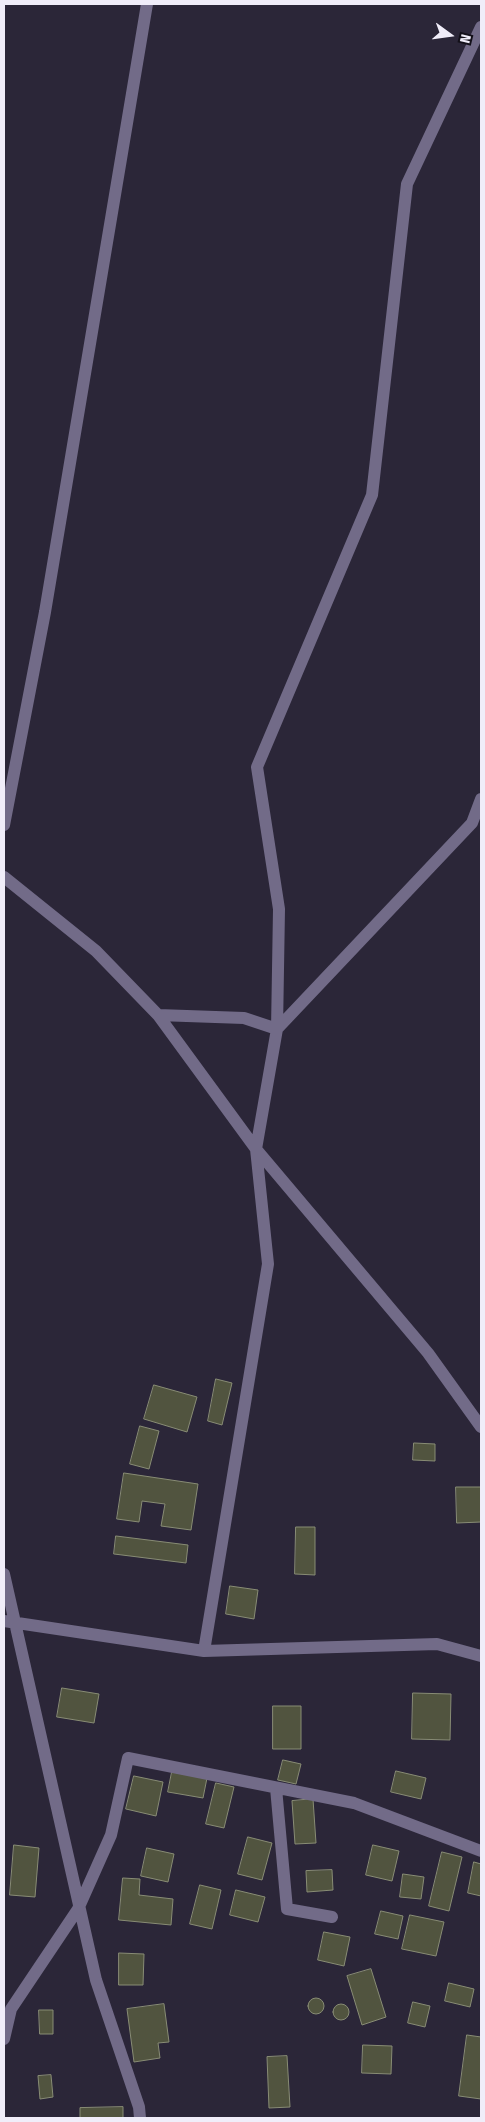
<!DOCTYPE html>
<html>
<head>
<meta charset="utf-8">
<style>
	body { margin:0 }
	#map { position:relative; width:485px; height:2122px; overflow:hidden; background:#2b2638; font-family:"Fira Sans Condensed",sans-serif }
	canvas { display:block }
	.frame { position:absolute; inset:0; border:5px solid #f0edf9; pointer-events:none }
	.north { position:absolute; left:425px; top:10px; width:50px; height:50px; -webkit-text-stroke:4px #131019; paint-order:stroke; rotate:104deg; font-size:14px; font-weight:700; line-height:20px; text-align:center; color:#f0edf9 }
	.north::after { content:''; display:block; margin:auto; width:18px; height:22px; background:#f0edf9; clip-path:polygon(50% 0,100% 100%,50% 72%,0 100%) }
</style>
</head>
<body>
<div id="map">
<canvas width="485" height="2122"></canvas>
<div class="frame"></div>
<div class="north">N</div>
</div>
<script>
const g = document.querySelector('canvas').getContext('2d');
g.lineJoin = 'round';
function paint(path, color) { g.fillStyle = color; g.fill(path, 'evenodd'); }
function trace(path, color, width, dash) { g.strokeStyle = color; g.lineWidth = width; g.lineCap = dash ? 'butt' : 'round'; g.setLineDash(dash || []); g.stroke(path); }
const building = new Path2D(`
	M216 1379 232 1383 222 1425 208 1421Z
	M154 1385 197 1397 187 1432 144 1419Z
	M140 1426 159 1431 149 1469 130 1464Z
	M414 1443 435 1444V1461L413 1460Z
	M124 1473 198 1484 191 1530 161 1526 165 1504 142 1501 139 1522 117 1519Z
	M456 1487H481V1522L457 1523Z
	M296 1527H315V1575L295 1574Z
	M116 1536 188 1545 186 1563 114 1554Z
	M230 1586 258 1590 254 1619 226 1614Z
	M62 1688 99 1694 94 1723 57 1717Z
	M413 1693 451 1694 450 1740 412 1739Z
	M273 1706H301V1749H273Z
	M283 1760 301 1764 296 1784 278 1780Z
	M396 1771 426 1778 421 1799 391 1792Z
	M172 1772 207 1778 203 1798 168 1792Z
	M134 1776 163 1782 156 1816 126 1809Z
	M216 1783 234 1787 224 1828 206 1824Z
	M313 1799 316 1843 295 1844 292 1801Z
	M248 1837 272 1843 262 1880 238 1874Z
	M14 1845 39 1848 35 1897 10 1895Z
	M373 1845 399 1851 392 1881 366 1875Z
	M147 1848 174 1854 168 1882 141 1876Z
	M442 1852 462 1857 449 1911 429 1906Z
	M474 1862 481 1864V1896L468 1893Z
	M332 1870 333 1890 307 1892 306 1871Z
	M403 1874 424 1877 421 1899 400 1897Z
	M123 1878 140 1879 139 1895 173 1899 171 1925 119 1920Z
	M200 1885 221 1890 212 1929 190 1924Z
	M236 1890 265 1897 258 1922 230 1915Z
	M381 1911 403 1916 398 1939 375 1934Z
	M410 1915 444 1922 436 1956 402 1949Z
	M324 1932 350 1937 344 1966 318 1960Z
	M119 1953 144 1954 143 1985H119Z
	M371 1969 386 2017 362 2025 347 1976Z
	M449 1983 474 1989 470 2007 445 2001Z
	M308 2006a8 8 0 1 1 16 0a8 8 0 1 1-16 0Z
	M413 2002 430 2006 425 2027 408 2023Z
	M164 2004 169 2042 158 2043 160 2058 134 2062 127 2009Z
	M333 2012a8 8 0 1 1 16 0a8 8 0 1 1-16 0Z
	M39 2010H53V2034H40Z
	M467 2035 481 2037V2099L459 2096Z
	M363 2045 392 2046 391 2074 362 2073Z
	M287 2056 290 2107 269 2108 267 2057Z
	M51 2075 53 2097 40 2099 38 2076Z
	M123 2107V2118H80V2108Z`);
const street = new Path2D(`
	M4 825 45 612 147 4
	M4 877 96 951 158 1015 256 1149 428 1353 481 1427
	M158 1015 244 1018 277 1029 472 823 481 799
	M4 1574 96 1980 139 2107 140 2118
	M4 1621 204 1651 437 1644 481 1656
	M204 1651 268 1264 256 1149 277 1029 279 909 257 767 372 495 407 184 481 27
	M276 1788 287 1909 332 1917
	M4 2039 11 2009 78 1909 111 1835 128 1758 354 1803 481 1851`);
paint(building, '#51543f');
trace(building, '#888c75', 1);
trace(street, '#726b88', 12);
</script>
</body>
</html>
